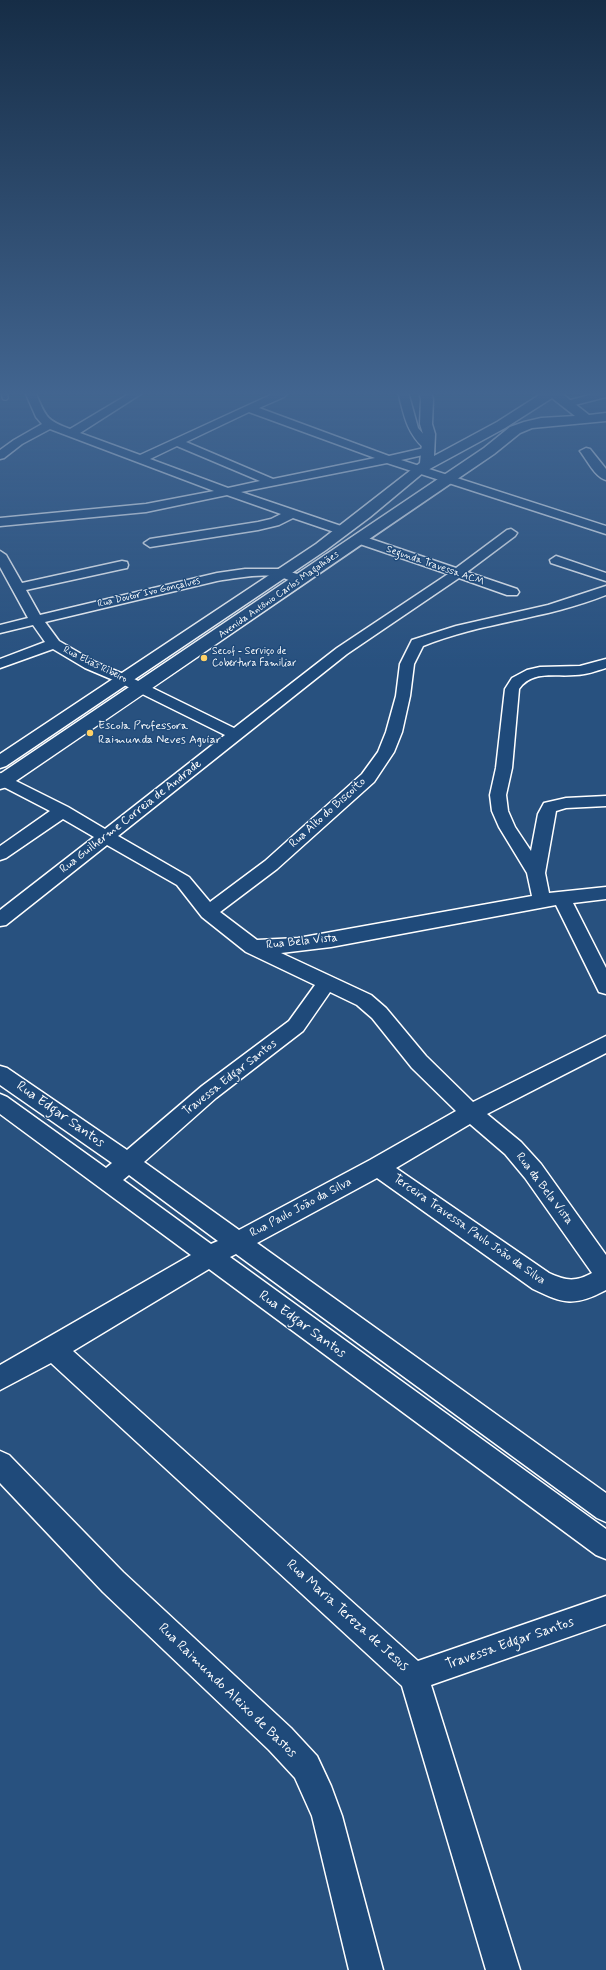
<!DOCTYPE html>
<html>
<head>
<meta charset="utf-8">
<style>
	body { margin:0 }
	canvas { display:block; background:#28517f }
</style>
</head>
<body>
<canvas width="606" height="1970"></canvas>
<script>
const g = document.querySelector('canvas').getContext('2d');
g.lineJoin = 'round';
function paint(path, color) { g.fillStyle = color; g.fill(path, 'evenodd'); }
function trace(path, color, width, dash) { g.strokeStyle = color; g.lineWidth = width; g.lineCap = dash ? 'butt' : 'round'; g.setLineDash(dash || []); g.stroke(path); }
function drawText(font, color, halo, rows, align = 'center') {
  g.font = font + ' Mynerve,sans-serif'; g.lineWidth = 3; g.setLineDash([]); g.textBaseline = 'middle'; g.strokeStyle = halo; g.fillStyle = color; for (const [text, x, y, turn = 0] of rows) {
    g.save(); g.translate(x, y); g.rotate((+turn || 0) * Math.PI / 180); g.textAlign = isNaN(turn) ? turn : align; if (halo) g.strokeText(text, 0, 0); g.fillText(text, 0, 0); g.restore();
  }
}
const green = new Path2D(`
	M547 398H553L574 414 539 417 512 423Z`);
const lane = new Path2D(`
	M4 392 5 397`);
const street = new Path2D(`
	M25 392H35C46 416 45 420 70 429L132 392H144L80 433 140 455 277 392H289L284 397 259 408 389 456 424 448C406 432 404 414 398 392H408L418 428 434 446 432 448 434 451 432 453 401 460 606 526V534L387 463 241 492 347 528 349 531 343 535 293 518 279 525 258 530 150 547 144 543 150 539 258 522 271 519 281 514 227 495 146 512 0 526V518L146 504 214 491 50 429 22 444 4 458 0 459V450L14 440 42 424 36 417ZM249 412 375 458 273 479 186 442ZM177 446 260 481 228 488 150 459Z
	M601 392H606V397L567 407 562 404 563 402Z
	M586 448 590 449 606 469V480C595 477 587 460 580 451Z
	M511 529 517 533 515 536 467 572 517 589 519 592 517 595H507L459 578 347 654 118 836 189 877 210 902 265 861 362 774 378 752 386 732 396 696 400 664 412 640 456 626 548 605 606 586V595C547 619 482 622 423 646L414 664 410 696 402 732 394 752 374 782 277 869 220 912 257 940 298 938 532 896 527 873 499 827 492 811 490 795 496 768 505 689 512 678 527 670 540 667 580 666 606 659V668C596 671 586 675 575 675 555 677 532 670 519 689L512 768 506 795 508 811 515 827 531 851 538 814 544 803 566 798 606 796V806L566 808 556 811 545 873 549 893 606 887V899L573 903 606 968V994L599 992 556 905 331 947 281 953 371 995 386 1008 426 1056 473 1102 606 1036V1053L487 1114 521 1142 541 1164 606 1255V1290C574 1307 564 1304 533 1289L377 1178 257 1243 606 1493V1522L597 1518 236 1254 230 1257 606 1529V1559L596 1555 209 1269 73 1351 418 1661 606 1596V1624L431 1685 520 1970H486L402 1686 51 1363 0 1390V1365L191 1255 0 1114V1094L7 1097 106 1168 112 1163 0 1085V1066L7 1068 127 1150 202 1086 289 1021 315 985 246 952 202 917 177 885 107 845 6 925 0 926V910L94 837 63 819 6 858 0 860V846L50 811 0 785V773L68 807 105 829 225 735 118 682 85 668 53 649 0 668V659L45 642 33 625 0 633V625L28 618 0 567V551L6 555 22 583 122 561 127 562 128 565 127 568 122 569 26 590 40 615 217 573 245 569H280L304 576 306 579 304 582C295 584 288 579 280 577 260 573 237 578 217 581L45 622 59 641 95 662 128 676 234 728 337 648 448 574 354 542 352 539 354 536H362L456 568 507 530ZM330 992 357 1005 372 1018 412 1068 456 1111 370 1160 239 1230 144 1162 216 1098 303 1031ZM470 1124 505 1154 525 1178 592 1273C576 1282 566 1281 549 1273L396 1168ZM129 1175 218 1241 211 1244 123 1180Z
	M556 556 606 573V581L551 563 550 560Z
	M0 1451 9 1455 123 1572 291 1728 317 1756 331 1786 342 1816 383 1970H349L312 1816 295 1778 269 1750 103 1592 0 1483Z`);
const secondary = new Path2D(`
	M419 392H431L433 399 432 424 435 434 434 456 497 422 544 392H560L589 415 606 413V421L532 428 520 433 494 454C331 564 170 677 7 787L0 789V774L484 448 510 427 524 422 541 418 575 416 552 398 505 428 424 472 370 517 326 550 6 766 0 768V754L316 544 420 463 423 434 420 424 421 399Z`);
const markers = [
	[204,658,4,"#ffd166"],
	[90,733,4,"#ffd166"]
];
const farStreetnames = [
	["Segunda Travessa ACM",435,566,19],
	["Rua Doutor Ivo Gonçalves",149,593,-13],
	["Avenida Antônio Carlos Magalhães",279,595,-35],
	["Rua Elias Ribeiro",95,665,26]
];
const farPoinames = [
	["Secof - Serviço de",212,652],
	["Cobertura Familiar",212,664]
];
const poiNames = [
	["Escola Professora",98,726],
	["Raimunda Neves Aguiar",98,740]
];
const streetNames = [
	["Rua Alto do Biscoito",328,813,-42],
	["Rua Guilherme Correia de Andrade",131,817,-38],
	["Rua Bela Vista",302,942,-6],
	["Travessa Edgar Santos",230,1078,-38],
	["Rua da Bela Vista",544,1189,53],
	["Rua Paulo João da Silva",301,1208,-28],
	["Terceira Travessa Paulo João da Silva",469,1230,35]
];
const nearStreetnames = [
	["Rua Edgar Santos",60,1115,35],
	["Rua Edgar Santos",302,1325,36],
	["Rua Maria Tereza de Jesus",347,1616,42],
	["Travessa Edgar Santos",510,1644,-19],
	["Rua Raimundo Aleixo de Bastos",227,1691,44]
];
paint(green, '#446890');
trace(lane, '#fff', 8);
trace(street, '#fff', 3);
trace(secondary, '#fff', 3);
trace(lane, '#1f4a7a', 5.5);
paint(street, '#1f4a7a');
paint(secondary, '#1f4a7a');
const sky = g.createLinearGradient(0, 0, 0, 668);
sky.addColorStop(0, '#162d46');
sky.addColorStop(0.59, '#426590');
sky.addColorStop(1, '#42659000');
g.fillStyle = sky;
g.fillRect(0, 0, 606, 668);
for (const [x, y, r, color] of markers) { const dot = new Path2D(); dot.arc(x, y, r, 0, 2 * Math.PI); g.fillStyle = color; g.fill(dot); trace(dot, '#1f4a7a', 1.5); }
drawText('10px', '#fff', '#1f4a7a', farStreetnames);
drawText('10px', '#fff', '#1f4a7a', farPoinames, 'left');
drawText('12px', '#fff', '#1f4a7a', poiNames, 'left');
drawText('12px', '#fff', '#1f4a7a', streetNames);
drawText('14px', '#fff', '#1f4a7a', nearStreetnames);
</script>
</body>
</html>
